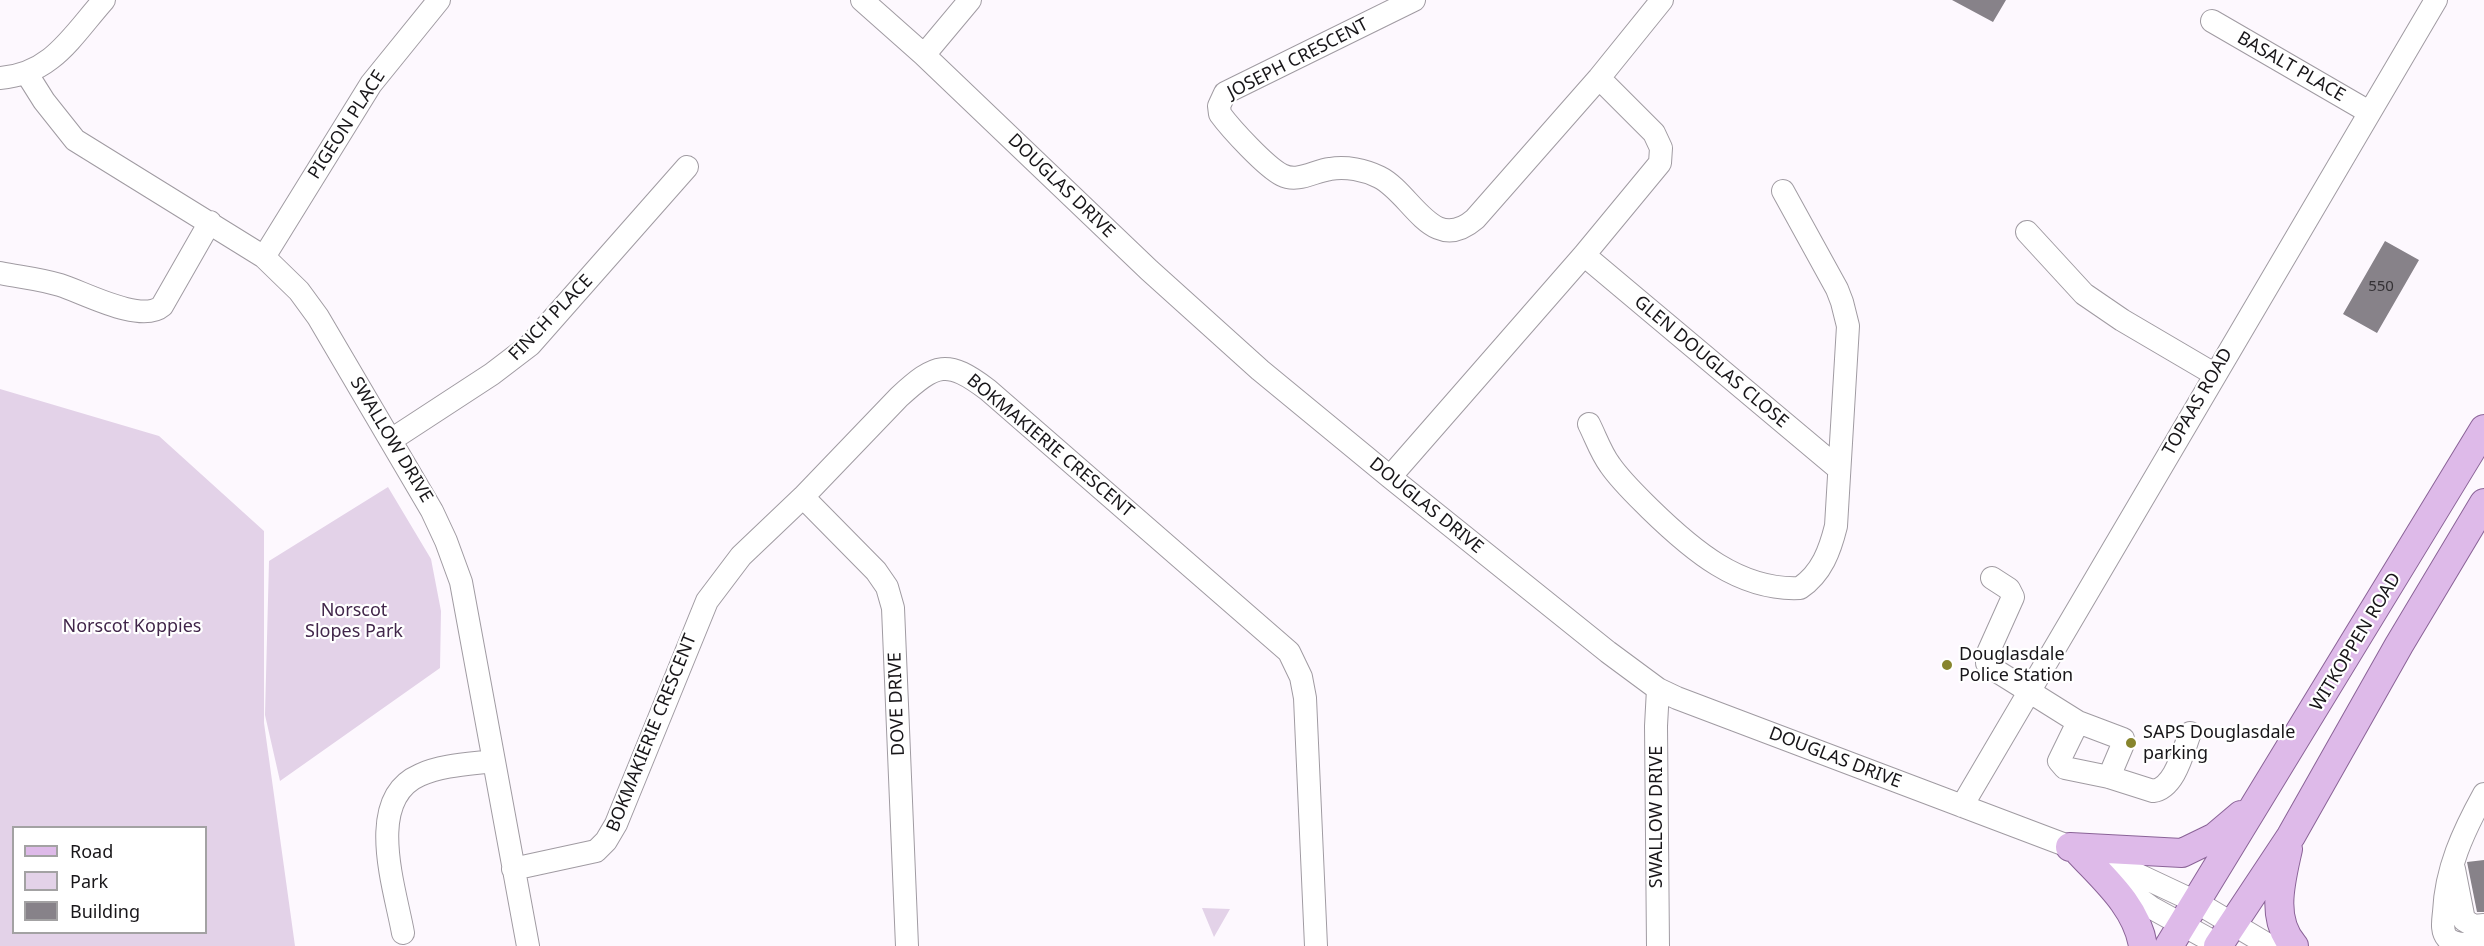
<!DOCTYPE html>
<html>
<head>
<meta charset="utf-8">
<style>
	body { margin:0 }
	#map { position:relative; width:2484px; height:946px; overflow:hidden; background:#fdf8fe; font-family:"Noto Sans",sans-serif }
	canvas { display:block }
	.legend { position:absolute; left:12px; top:826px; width:195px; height:108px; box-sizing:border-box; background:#fff; border:2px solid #a3a2a3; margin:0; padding:8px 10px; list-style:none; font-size:18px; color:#181619 }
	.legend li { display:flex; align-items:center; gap:12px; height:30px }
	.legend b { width:30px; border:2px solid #a3a2a3 }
</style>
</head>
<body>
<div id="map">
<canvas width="2484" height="946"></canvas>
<ul class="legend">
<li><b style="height:8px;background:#debae9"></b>Road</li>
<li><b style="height:16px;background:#e3d2e8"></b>Park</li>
<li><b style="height:16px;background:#878289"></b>Building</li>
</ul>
</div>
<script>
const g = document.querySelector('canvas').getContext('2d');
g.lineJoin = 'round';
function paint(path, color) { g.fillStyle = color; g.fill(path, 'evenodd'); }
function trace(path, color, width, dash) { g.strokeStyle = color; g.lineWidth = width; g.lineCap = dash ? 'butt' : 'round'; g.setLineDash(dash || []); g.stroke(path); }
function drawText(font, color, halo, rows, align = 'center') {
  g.font = font + ' "Noto Sans",sans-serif'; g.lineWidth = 4.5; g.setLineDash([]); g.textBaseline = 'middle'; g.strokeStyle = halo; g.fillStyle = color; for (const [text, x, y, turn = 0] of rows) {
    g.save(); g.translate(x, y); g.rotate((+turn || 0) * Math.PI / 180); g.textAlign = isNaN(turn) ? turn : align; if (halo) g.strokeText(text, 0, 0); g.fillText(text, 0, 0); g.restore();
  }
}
const green = new Path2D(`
	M0 389 159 436 264 531V723L295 946H0ZM14 828H206V932H14Z
	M388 487 431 559 441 611 440 668 280 781 265 715 269 561Z
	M1202 908 1230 909 1214 937Z`);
const building = new Path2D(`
	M1952 0H2006L1993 22Z
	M2385 241 2419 260 2377 333 2343 314Z
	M2484 860V912H2477L2467 862Z`);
const minor = new Path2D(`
	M862 0 924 55 1149 270 1260 370 1390 477 1608 652 1658 689 1677 698 2113 863 2196 902 2270 946
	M1414 0 1225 93 1219 106 1220 114C1231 129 1266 167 1282 175 1298 183 1314 171 1330 169 1346 166 1365 170 1379 177 1412 193 1432 256 1475 219L1599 78 1662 0
	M2212 21 2369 112
	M924 55 970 0
	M27 74 44 101 75 140 264 257 299 291 318 317 432 511 446 541 461 582 528 946
	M0 78C52 74 72 36 104 0
	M2027 232 2084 294 2122 320 2214 374
	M1584 255 1839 469
	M264 257 371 84 439 0
	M0 273C20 277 41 279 60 285 83 292 141 324 162 306L210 222
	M1589 424C1596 438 1601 453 1610 465 1621 481 1636 495 1650 509 1691 549 1739 591 1800 588 1822 573 1830 550 1836 526L1848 326 1842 302 1837 289 1783 191
	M391 440 492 374 530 345 687 167
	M1390 477 1584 255 1660 163 1661 148 1654 133 1599 78
	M803 497 876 571 887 587 893 608 907 946
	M1992 578 2009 589 2013 597 1987 655V663L1995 670 2078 722 2059 761 2065 768 2109 777 2153 791C2175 788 2183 751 2190 733
	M2078 722 2123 739V744L2109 777
	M2484 794C2463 832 2446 869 2444 912 2443 921 2441 932 2448 939 2457 946 2473 945 2484 944
	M1962 806 2436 0
	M513 869 596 851 606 841 616 824 707 601 741 556 803 497 899 397C936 363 947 359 988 390L1289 652 1301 677 1305 698 1316 946
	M2454 869 2464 920 2474 926 2484 925
	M2117 883 2152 908 2221 946
	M403 933C395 888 364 799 420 775 442 765 470 764 493 761
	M1658 946 1656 726 1658 689`);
const major = new Path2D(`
	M2070 847 2182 853 2215 837 2241 815
	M2288 849C2281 881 2270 919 2294 946
	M2079 852C2104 879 2137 907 2143 946
	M2169 946 2484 429
	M2218 946 2291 836 2399 645 2484 503`);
const markers = [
	[1947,665,6,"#87842d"],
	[2131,743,6,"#87842d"]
];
const numberNames = [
	["550",2381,287]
];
const streetNames = [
	["JOSEPH CRESCENT",1298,59,-27],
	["BASALT PLACE",2291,67,30],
	["PIGEON PLACE",347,125,-57],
	["DOUGLAS DRIVE",1061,186,44],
	["FINCH PLACE",551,318,-46],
	["GLEN DOUGLAS CLOSE",1711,362,40],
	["TOPAAS ROAD",2198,402,-60],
	["SWALLOW DRIVE",391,440,59],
	["BOKMAKIERIE CRESCENT",1050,446,40],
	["DOUGLAS DRIVE",1426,506,39],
	["WITKOPPEN ROAD",2356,642,-59],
	["DOVE DRIVE",897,704,-92],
	["BOKMAKIERIE CRESCENT",652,733,-68],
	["DOUGLAS DRIVE",1835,758,21],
	["SWALLOW DRIVE",1657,817,-90]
];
const parkNames = [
	["Norscot",354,611],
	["Slopes Park",354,632],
	["Norscot Koppies",132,627]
];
const poiNames = [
	["Douglasdale",1959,655],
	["Police Station",1959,676],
	["SAPS Douglasdale",2143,733],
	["parking",2143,754]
];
paint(green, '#e3d2e8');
paint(building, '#878289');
trace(minor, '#a09ba2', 24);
trace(major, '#8a6397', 30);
trace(minor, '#fff', 22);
trace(major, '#debae9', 28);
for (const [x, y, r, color] of markers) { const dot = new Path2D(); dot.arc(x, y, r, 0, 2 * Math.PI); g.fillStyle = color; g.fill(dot); trace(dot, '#fff', 2); }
drawText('15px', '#343135', null, numberNames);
drawText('18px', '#181619', '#fff', streetNames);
drawText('18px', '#41264a', '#fff', parkNames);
drawText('18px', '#181619', '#fff', poiNames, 'left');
</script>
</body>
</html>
